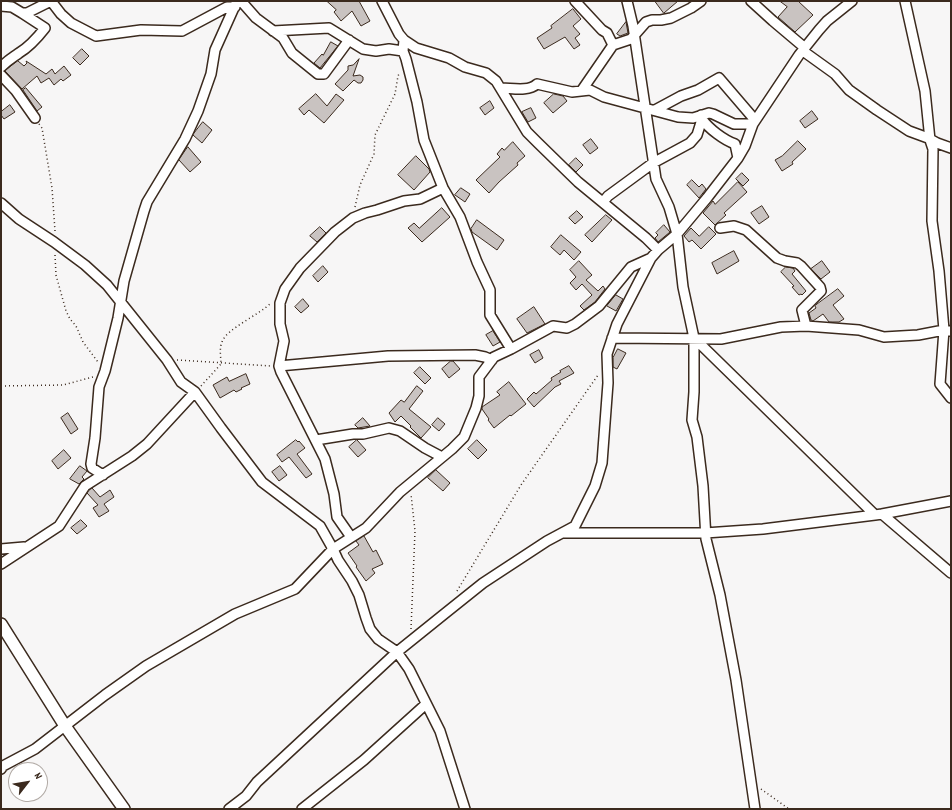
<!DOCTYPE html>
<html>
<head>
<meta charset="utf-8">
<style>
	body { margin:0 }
	#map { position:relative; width:952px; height:810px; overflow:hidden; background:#f7f6f6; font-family:Dekko,sans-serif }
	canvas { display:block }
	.frame { position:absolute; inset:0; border:2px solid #3b2a1e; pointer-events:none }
	.north { position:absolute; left:8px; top:762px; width:40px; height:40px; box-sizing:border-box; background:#fff; border:1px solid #b1aaa5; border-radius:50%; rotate:59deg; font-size:11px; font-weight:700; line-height:16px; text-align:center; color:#3b2a1e }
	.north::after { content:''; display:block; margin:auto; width:14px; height:18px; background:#3b2a1e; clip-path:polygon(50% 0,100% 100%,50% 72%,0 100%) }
</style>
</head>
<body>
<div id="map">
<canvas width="952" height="810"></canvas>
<div class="frame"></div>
<div class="north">N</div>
</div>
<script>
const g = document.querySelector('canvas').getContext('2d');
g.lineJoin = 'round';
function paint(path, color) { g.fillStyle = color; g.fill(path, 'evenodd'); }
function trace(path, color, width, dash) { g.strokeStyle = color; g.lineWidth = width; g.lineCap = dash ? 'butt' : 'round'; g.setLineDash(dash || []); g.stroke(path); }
const building = new Path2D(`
	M327 1H359L370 21 361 26 352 11 341 21 334 12 336 10Z
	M655 1H678L664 13Z
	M780 1H798L813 15 795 32 778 17 787 7Z
	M573 9 581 19 573 26 580 34 575 38 580 45 574 49 565 37 544 49 537 38 552 28 551 26Z
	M626 22 628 33 620 36 617 34Z
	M331 42 338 46 320 68 314 63 322 54 323 55Z
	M82 49 89 56 80 65 73 58Z
	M359 59 353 76 360 75 363 77V80L361 83H358L354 80 343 91 335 84 348 70V66L353 65Z
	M18 61 24 66 27 63 26 61 46 74 52 69 55 74 64 66 71 75 63 81 61 79 54 85 49 78 41 83 37 76 22 89 5 71Z
	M26 88 42 107 37 111 23 90Z
	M316 94 327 106 336 94 344 100 324 123 309 110 304 115 299 109Z
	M554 94 563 96 567 101 553 113 544 103Z
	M490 101 494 108 485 115 480 108Z
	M10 105 15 112 4 119 1 115V112Z
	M531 108 536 118 528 122 522 112Z
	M812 111 818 119 805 128 800 121Z
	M203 122 212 130 202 143 193 135Z
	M591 139 598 148 590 154 583 145Z
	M798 141 806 149 792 162 793 164 782 171 775 160 782 156Z
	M513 142 525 156 517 163 518 165 499 182 489 193 476 180 500 157 497 154 502 148 504 150Z
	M188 147 201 162 190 172 179 160Z
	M416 156 429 169 430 172 414 190 398 175Z
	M576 158 583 165 576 172 569 165Z
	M742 173 749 180 743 186 736 179Z
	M692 180 699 187 702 184 706 189 699 198 687 185Z
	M738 182 747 192 724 213 726 215 715 225 703 213 713 201 715 204Z
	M461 188 470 194 465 202 455 195Z
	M762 206 769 217 759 224 751 213Z
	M442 208 450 217 422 242 408 228 414 223 419 228Z
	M577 211 583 217 575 224 569 218Z
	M606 215 612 220 592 242 585 235Z
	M477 220 504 240 497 250 472 232 471 229Z
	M664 225 670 232 658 242 655 238 658 235 656 233Z
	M320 227 326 233 317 242 310 236Z
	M709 227 716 234 701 249 692 240 689 242 684 236 691 228 699 236Z
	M561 235 581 252 574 260 564 250 560 255 551 247Z
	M734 251 739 261 717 274 712 263Z
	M579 261 592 275 586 280 598 291 603 286 605 289 595 302 584 310 580 306 592 295 582 284 576 290 570 283 576 277 570 270Z
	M822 261 830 272 821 279 811 269Z
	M323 266 328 272 318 282 313 276Z
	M786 267 793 268 795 271 792 274 806 291 802 295 801 294 799 295 792 287 794 286 781 272Z
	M838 289 844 296 833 305 844 319 839 322H829L823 314 813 321 811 320 809 313 816 308 815 306Z
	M616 295 623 299 616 311 607 306Z
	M303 299 309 306 301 313 295 307Z
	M534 307 545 324 527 333 517 319Z
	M493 331 500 342 493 346 486 335Z
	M618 349 626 353 617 369 613 367V358Z
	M539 350 543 358 535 363 530 355Z
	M451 361H453L460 369 449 378 442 369Z
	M569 366 574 373 559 381 561 384 555 387 534 407 527 399 534 392 536 394 552 380 551 378 561 372 560 371Z
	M420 367 431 378 425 384 414 373Z
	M246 374 250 384 241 388 242 389 236 392 234 390 220 398 213 385 227 377 229 381Z
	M509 382 526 404 511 416 510 415 494 428 488 420 489 419 482 409V407L500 395 497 392Z
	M417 386 423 391 409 409 431 427 421 438 410 427 411 426 401 416 395 422 389 413 401 400 404 402Z
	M68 413 78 429 71 434 61 418Z
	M363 418 370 426 358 428 355 425Z
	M438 418 445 424 439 431 432 425Z
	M296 440 298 442 299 441 305 448 297 454 312 474 306 478 289 457 282 462 277 455Z
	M357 440 366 450 358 457 349 447Z
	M477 440 487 450 478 459 468 449Z
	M64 450 71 458 58 469 52 461Z
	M80 466 87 471 82 477 84 479 79 484 70 479Z
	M280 466 287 475 279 481 272 472Z
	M436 470 450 483 443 491 428 478Z
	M92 488 100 497 110 490 114 497 104 504 109 511 99 517 93 508 98 505 87 493Z
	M81 520 87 526 77 534 71 528Z
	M364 536 373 552 376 550 383 564 372 569 375 573 366 581 356 567 357 566 348 553 359 545 356 541Z`);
const path = new Path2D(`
	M39 124 42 128 52 188 55 231
	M355 207 360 185 374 154 375 135 395 94 398 76 400 72
	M55 255 56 275 66 311 70 319 76 326 83 342 98 362
	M177 360 271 366
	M1 386 63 385 93 377
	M201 386 221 364C221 357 219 349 222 342 226 329 259 315 271 303
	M457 591 521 485 598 375
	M411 629 415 531 411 494
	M761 789 789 809`);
const minor = new Path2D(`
	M241 1 256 18 283 38 292 53 318 74H324L349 40
	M382 1 399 34 404 40 416 48 449 58 465 67 486 73 496 81 527 132 538 143 578 182 646 238 658 250
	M575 1 602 30 607 33 613 45 631 39 646 22 652 20H661L671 18 691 8 701 1
	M627 1 633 26 656 179 669 207 677 234 683 287 694 338V392L692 420 697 437 703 486 706 539 720 595 736 680 755 809
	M751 1 773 21 805 48
	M905 1 925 91 930 140 933 149 932 221 939 271 944 330 940 384 951 398
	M1 6 12 7 22 13H27L51 1 61 14 71 23 96 36 141 30 182 31 227 7H235
	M273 31 329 28 363 49 376 51 389 49 403 51
	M404 40 403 51 406 59 417 102 424 140 443 188 460 217 477 262 490 290V315L511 349
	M803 51 835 74 849 90 877 110 909 131 928 138 937 143 951 148
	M1 67C8 60 12 58 19 53 29 47 38 37 45 28L22 13
	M1 75 16 91 35 118
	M501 88C512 88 528 92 537 84L572 92 590 90 604 97 678 117 693 118 709 113 713 114 734 124H753
	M582 90 613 45
	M655 110 681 96 698 90 719 78 755 120
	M702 119C709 129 724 140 735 144L738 158
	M603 202 608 196 653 163 690 143 697 135 702 119 701 115
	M1 203 19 219 54 242 85 265 107 285 167 360 181 382 195 392 221 428 262 482 320 526 333 549 338 560 352 581 359 595 366 618 370 629 378 639 397 652 409 669 440 731 465 809
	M720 228 734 226 746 230 777 258 785 261 797 263 801 266 820 287 821 291 802 310 806 326
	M612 338 721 339 781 327 806 326 859 330 884 337 918 335 944 330 951 331
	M694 338 875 515 882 514 951 573
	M279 366 388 356 475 355 485 357 492 360
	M316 440 353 434H363L389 428 400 431 425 448 442 457
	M103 475 92 468 91 464 95 438 99 387 105 371 118 318 124 281 144 211 147 202 185 139 198 111 211 74 215 50 237 1
	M882 514 951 501
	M564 533H705L763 529 875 515
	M351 537 337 517 334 494 325 459 281 372 279 366 284 341 280 324V303L285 289 300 268 335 232 353 218 365 213 377 210 404 201 420 199 443 188
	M1 549 24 547
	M1 564 59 526 85 486 132 456 147 444 195 392
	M1 769 3 766 35 749 105 695 146 666 235 614 295 589 333 549 366 528 400 492 452 449 464 437 476 408 479 396V377L494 357 511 349 553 326 567 328 575 324 599 306 631 267 651 258
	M229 809 246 796 257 782 397 652 443 615 483 583 547 541 575 526 595 486 602 463 608 383 607 354 617 324 651 258 658 250 677 234 707 198 738 158 745 146 753 124 799 55 819 30 827 21 852 1
	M302 809 364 760 426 704`);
const major = new Path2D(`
	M1 624 65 726 124 809`);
paint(building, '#c9c3c1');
trace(building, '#3b2a1e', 1);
trace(minor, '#3b2a1e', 12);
trace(major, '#3b2a1e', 14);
trace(path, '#3b2a1e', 1.5, [1, 3]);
trace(minor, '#fff', 9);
trace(major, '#fff', 11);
</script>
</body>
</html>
